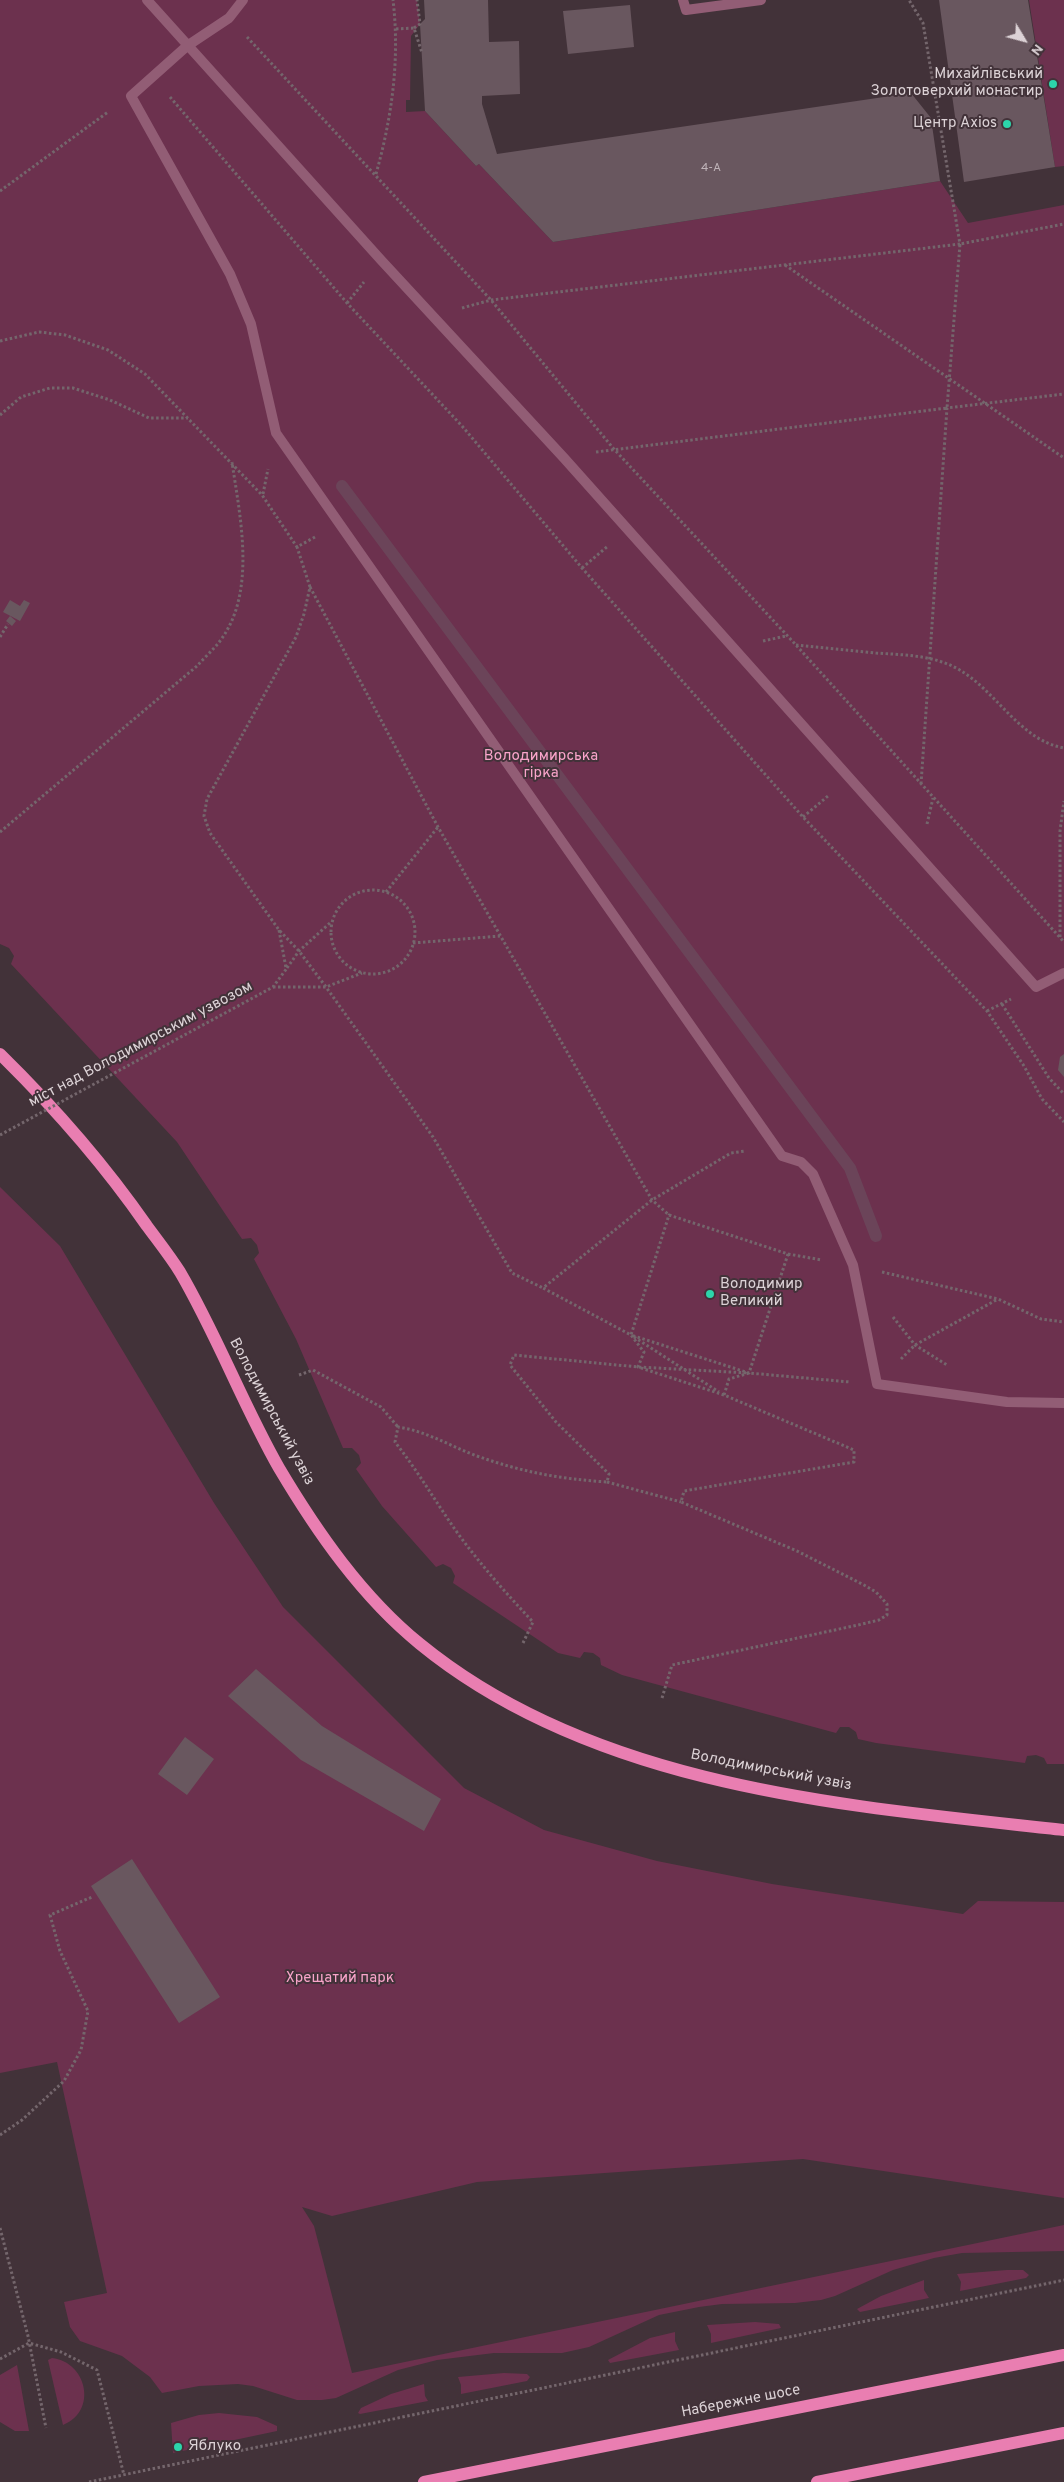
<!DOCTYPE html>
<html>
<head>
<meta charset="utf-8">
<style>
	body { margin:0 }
	#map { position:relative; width:1064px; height:2482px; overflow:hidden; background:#423239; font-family:Overpass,sans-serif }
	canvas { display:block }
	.north { position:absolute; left:999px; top:15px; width:50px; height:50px; -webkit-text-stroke:4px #423239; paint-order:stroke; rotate:127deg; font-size:14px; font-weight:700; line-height:20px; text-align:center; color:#dcd2d6 }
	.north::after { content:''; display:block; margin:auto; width:18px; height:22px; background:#dcd2d6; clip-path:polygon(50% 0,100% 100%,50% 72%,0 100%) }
</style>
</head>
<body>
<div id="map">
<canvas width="1064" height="2482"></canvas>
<div class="north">N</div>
</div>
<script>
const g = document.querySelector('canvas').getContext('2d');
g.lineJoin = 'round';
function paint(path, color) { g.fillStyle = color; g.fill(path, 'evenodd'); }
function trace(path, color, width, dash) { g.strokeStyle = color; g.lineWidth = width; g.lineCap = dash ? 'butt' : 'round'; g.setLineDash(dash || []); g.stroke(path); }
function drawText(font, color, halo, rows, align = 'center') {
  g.font = font + ' Overpass,sans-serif'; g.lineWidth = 4; g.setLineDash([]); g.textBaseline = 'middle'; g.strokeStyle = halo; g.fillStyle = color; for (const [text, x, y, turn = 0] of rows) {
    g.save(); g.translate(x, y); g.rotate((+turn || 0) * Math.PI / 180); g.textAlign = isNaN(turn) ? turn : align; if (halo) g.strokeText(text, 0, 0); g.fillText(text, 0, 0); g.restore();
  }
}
const green = new Path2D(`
	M0 0H417L420 24 411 36 410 100H406V112L425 111 476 166 479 164 553 242 940 181 968 223 1064 205V1764H1047L1044 1758 1036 1755 1027 1756 1025 1763 876 1743 858 1739 856 1732 849 1727H840L836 1733 622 1675 601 1665 600 1658 593 1653 584 1652 580 1658 558 1653 453 1583 455 1576 451 1568 443 1564 436 1567 382 1506 356 1469 361 1463 359 1455 352 1448H343L296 1339 254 1259 259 1253 257 1245 251 1238 242 1239 177 1142 11 964 14 956 9 948 0 944Z
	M1029 0H1064V166L1055 167Z
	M0 1187 60 1246 214 1503 283 1607 464 1788 544 1830 657 1861 772 1884 963 1914 978 1901 1064 1902V2198L803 2159 477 2182 332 2216 302 2207 314 2226 352 2373 1064 2225V2251L962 2253 934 2258 893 2270 835 2296 821 2300 795 2303 722 2304 699 2307 659 2315 589 2347 562 2353H494L437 2360 398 2370 336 2398 322 2400H297L253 2386 238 2384 199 2386 162 2393 150 2377 122 2356 80 2341 70 2327 64 2302 107 2293 57 2062 0 2073Z
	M1007 2270H1023L1029 2275 1026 2278 960 2291 961 2282 957 2274Z
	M924 2280V2290L929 2298 860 2312 857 2309 881 2296Z
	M755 2322 779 2324 781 2328 711 2343V2334L707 2325Z
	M675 2332V2341L679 2350 610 2363 608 2360 650 2338Z
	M52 2358C87 2362 98 2411 63 2425L48 2360Z
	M17 2365 29 2431H15L0 2422V2375Z
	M504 2373 527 2374 530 2377 527 2381 461 2394V2385L458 2377Z
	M424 2384 425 2396 428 2401 360 2414 358 2413 361 2408 391 2394Z
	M219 2413 257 2417 277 2426V2431L173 2453 171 2423 199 2415Z`);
const stream = new Path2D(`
	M342 486 850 1168 876 1236`);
const building = new Path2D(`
	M424 0H488L489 42 519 41 520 94 482 96V104L497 154 911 93 931 118 940 181 553 242 479 164 476 166 425 111 420 24 425 19Z
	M939 0H1028L1055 167 964 182Z
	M630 5 634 47 568 54 563 11Z
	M10 600 20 606 24 600 30 603 20 621 3 612Z
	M10 616 16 621 12 626 6 621Z
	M1064 1054V1077L1058 1070 1060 1057Z
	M256 1669 322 1726 441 1799 424 1831 301 1760 228 1696Z
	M185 1737 214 1759 187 1795 158 1774Z
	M132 1859 220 1997 179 2023 91 1886Z`);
const path = new Path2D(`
	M414 28 420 24 417 0
	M396 29 414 28 422 53
	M247 37 491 300 613 448 796 645 1064 942
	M170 97 347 303 462 426 582 568 803 817 987 1011 1024 1066 1042 1099 1064 1122
	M376 174C392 117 400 59 393 0
	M0 191 108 112
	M785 265 1064 458
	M347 303 364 282
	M462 308 491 300 960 244 923 23 909 0
	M0 341 39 332 65 335 108 350 145 374 262 495 297 547
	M0 415 21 397 50 388H73L110 400 149 418H188
	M596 452 947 408 960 244 1064 224
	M263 494 268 469
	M315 537 297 547 310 587 304 614 296 637 207 799 204 816 210 833 279 930 299 951 326 987 433 1137 512 1273 543 1288
	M582 568 608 546
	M310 587 438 827 652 1200 669 1215
	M0 637 8 624
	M763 641 786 636
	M796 645C822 648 849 650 876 653 904 655 933 655 958 669 997 691 1019 740 1064 748
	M921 784 947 408 1064 394
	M803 817 828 796
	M927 824 933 798
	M0 832 197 666C204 658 213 650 220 641 257 592 240 517 232 462
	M331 932a42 42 0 1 1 84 0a42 42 0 1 1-84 0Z
	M386 892 438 827
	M279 930 286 968
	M1060 937V831L1064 801
	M413 943 500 936
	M287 968 299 951 331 922
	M273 987H326L362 973
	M1002 1004 1049 1078 1064 1094
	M987 1011 1011 999
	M669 1215 788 1254 749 1373 631 1335Z
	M788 1254 822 1260
	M882 1272 998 1299 1041 1319 1064 1322
	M893 1317 915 1345 947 1365
	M634 1337 719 1392
	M901 1359 915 1345 998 1299
	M299 1375 313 1370 381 1407 398 1427
	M724 1395 729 1379 749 1373 850 1382
	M607 1482 681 1502
	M523 1643 533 1622C505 1592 478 1562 454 1528 434 1499 417 1470 395 1442L398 1427C426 1431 450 1446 477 1456 522 1472 560 1479 607 1482L609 1474 556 1422 510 1365 514 1355 638 1367 749 1373
	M662 1698 672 1665 858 1625 879 1620 887 1615V1604L876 1592 864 1585 797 1551 681 1502 684 1491 854 1462V1450L724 1395 638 1367 644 1352 631 1335 543 1288 652 1200 731 1153 745 1151
	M0 2135 22 2120 64 2081 81 2050 88 2011 60 1951 50 1915 92 1897
	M0 2228 28 2336 46 2428
	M0 2359 29 2343 61 2352 97 2370 124 2475
	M89 2482 1064 2280`);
const service = new Path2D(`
	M683 0 686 10 761 0`);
const pedestrian = new Path2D(`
	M147 0 381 260 564 458 1036 987 1064 973
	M243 0 229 18 187 46 131 96 230 274 251 324 276 433 782 1156 801 1162 813 1174 853 1265 877 1384 1007 1402 1064 1403`);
const primary = new Path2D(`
	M0 1054C54 1107 104 1164 147 1226 158 1241 170 1256 180 1272 217 1335 243 1405 279 1468 317 1532 362 1597 420 1644 596 1788 847 1806 1064 1830
	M424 2482 1064 2355
	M817 2482 1064 2433`);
const pathBridge = new Path2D(`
	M0 1135 273 987 287 968`);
const markers = [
	[1053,84,5,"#2cd5ab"],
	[1007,124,5,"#2cd5ab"],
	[710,1294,5,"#2cd5ab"],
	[178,2447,5,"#2cd5ab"]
];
const numberNames = [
	["4-А",711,169]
];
const poiNames = [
	["Михайлівський",1043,75],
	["Золотоверхий монастир",1043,92],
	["Центр Axios",997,124],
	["Володимир",720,1285,"left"],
	["Великий",720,1302,"left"],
	["Яблуко",188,2447,"left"]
];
const parkNames = [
	["Володимирська",541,757],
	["гірка",541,774],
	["Хрещатий парк",340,1979]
];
const streetNames = [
	["міст над Володимирським узвозом",141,1045,-28],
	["Володимирський узвіз",271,1412,62],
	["Володимирський узвіз",771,1771,11],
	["Набережне шосе",741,2402,-11]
];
paint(green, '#6c314e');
trace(stream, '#6b4459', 12);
paint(building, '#69575f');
trace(path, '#74666c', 3, [2.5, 2.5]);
trace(service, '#925d75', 10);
trace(pedestrian, '#925d75', 10);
trace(primary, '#e97eb1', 12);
trace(pathBridge, '#74666c', 3, [2.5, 2.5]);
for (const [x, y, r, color] of markers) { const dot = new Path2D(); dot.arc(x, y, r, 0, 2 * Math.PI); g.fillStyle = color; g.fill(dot); trace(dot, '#423239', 2); }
drawText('12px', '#bfb3b8', null, numberNames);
drawText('15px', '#dcd2d6', '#423239', poiNames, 'right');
drawText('15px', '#f9a4ca', '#423239', parkNames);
drawText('15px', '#dcd2d6', '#423239', streetNames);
</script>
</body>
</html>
